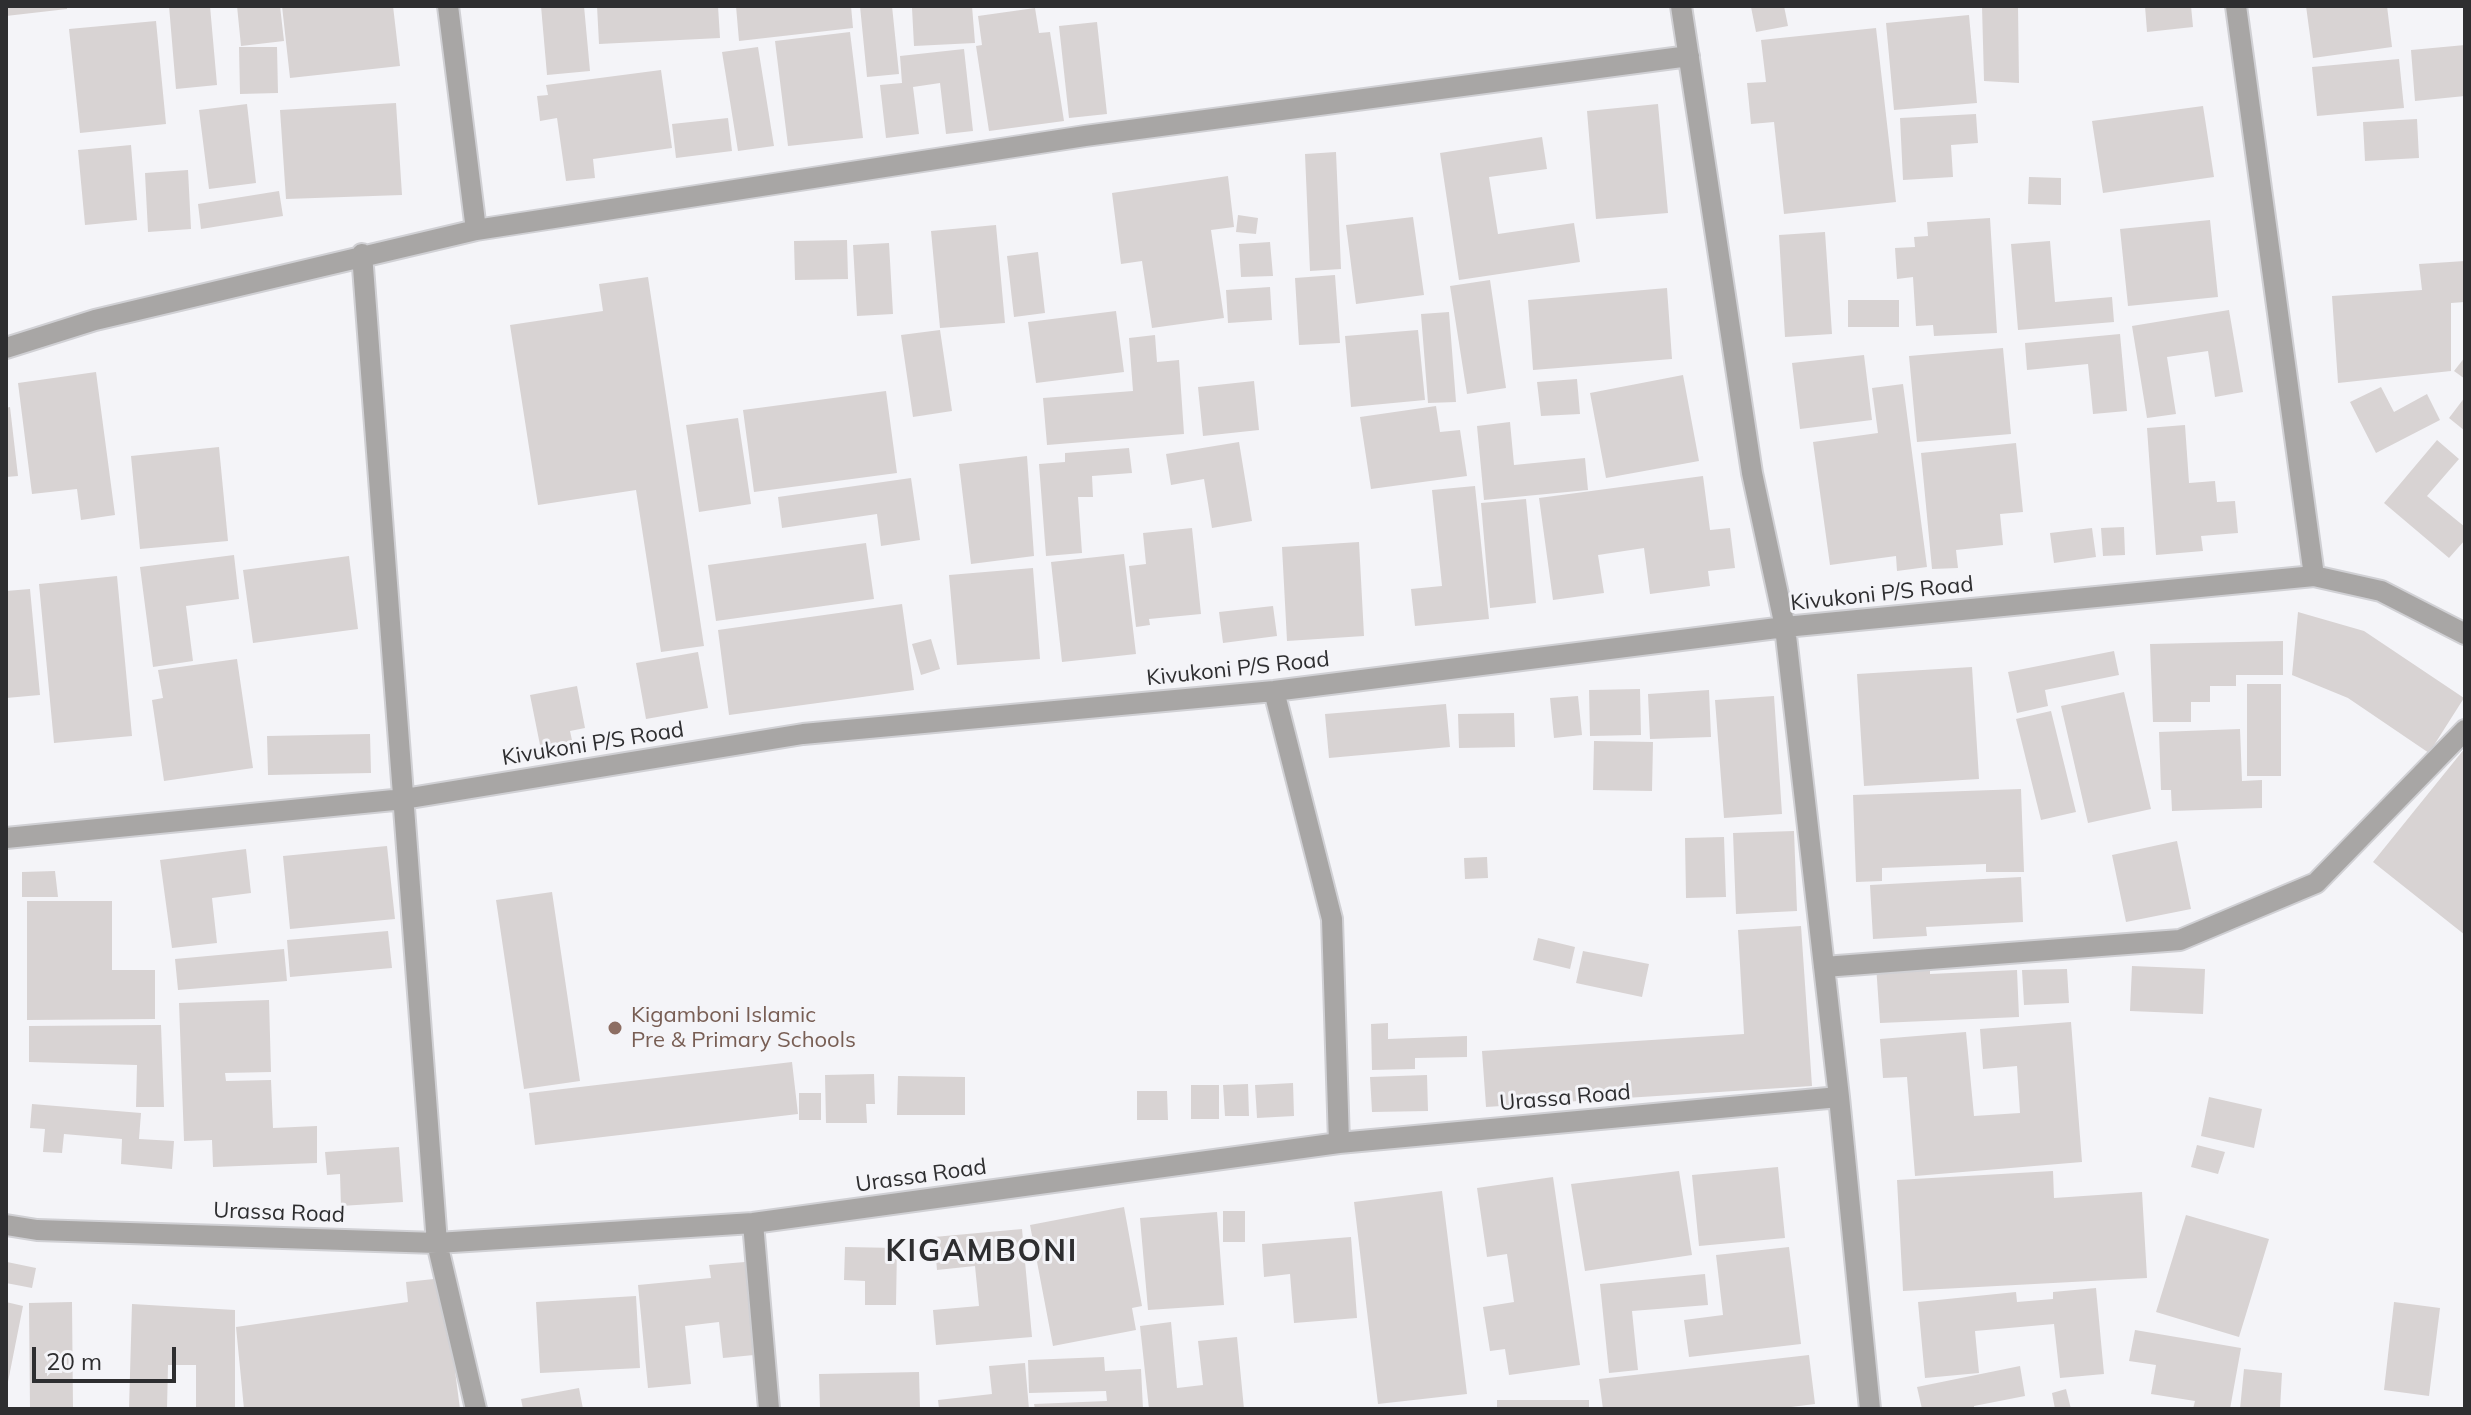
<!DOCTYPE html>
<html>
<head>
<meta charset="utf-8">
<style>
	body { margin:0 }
	#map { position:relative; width:2471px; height:1415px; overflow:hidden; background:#f4f4f8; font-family:Mulish,sans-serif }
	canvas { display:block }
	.frame { position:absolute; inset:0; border:8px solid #2e2e30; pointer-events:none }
	.scale { position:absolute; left:32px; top:1347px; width:144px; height:36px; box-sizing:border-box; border:4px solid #2e2e30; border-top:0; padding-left:10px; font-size:24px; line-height:28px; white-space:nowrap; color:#2e2e30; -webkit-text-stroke:6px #f4f4f8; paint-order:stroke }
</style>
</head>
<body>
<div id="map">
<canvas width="2471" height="1415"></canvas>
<div class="frame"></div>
<div class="scale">20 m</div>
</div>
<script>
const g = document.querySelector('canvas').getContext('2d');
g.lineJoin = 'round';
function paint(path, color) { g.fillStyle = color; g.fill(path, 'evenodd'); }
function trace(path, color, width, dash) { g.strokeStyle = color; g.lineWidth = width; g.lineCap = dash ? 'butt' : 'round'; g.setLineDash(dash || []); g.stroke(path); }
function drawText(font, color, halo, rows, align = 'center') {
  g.font = font + ' Mulish,sans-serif'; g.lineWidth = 6; g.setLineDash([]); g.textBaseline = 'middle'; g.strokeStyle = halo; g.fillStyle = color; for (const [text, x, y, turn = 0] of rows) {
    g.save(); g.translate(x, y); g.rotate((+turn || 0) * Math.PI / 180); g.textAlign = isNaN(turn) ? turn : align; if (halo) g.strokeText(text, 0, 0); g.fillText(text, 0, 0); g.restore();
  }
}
const building = new Path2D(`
	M6 6H67V9L6 16Z
	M169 6H210L217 85 176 89Z
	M237 6H280L284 41 241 46Z
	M282 6H393L400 66 290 78Z
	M541 6H584L590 71 547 75Z
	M597 6H718L720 38 599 44Z
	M736 6H851L853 28 739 41Z
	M860 6H892L899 74 867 77Z
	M972 6 975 43 914 46 912 8Z
	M1784 6 1788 26 1756 32 1751 7Z
	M1982 6H2018L2019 83 1984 81Z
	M2145 6H2191L2193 27 2147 32Z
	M2306 6H2387L2392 47 2313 58Z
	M1035 8 1039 33 1050 32 1064 121 989 131 976 46 982 45 978 16Z
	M1969 15 1977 103 1894 110 1886 23Z
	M156 21 166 124 80 133 69 29Z
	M1097 22 1107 114 1069 118 1059 26Z
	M1876 28 1896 202 1784 214 1774 122 1751 124 1747 83 1766 82 1761 40Z
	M850 32 863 138 788 146 775 41Z
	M2465 45V96L2415 101 2411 50Z
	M239 47H277L278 93 240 94Z
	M758 47 774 146 738 151 722 52Z
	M964 49 973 131 946 134 940 83 913 87 919 134 886 138 880 85 902 83 900 56Z
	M2399 59 2404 108 2317 116 2312 67Z
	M661 70 672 148 593 159 595 178 566 181 557 118 540 121 537 96 548 95 546 85Z
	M396 103 402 195 286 199 280 110Z
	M247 104 256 183 209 189 199 110Z
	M1658 104 1668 213 1596 219 1587 111Z
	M2203 106 2214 177 2103 193 2092 121Z
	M1976 114 1978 143 1951 145 1953 177 1903 180 1900 118Z
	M728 118 732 151 676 158 672 124Z
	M2417 119 2419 158 2365 161 2363 122Z
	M1542 137 1547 169 1489 177 1498 234 1574 223 1580 262 1459 280 1440 153Z
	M131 145 137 220 85 225 78 150Z
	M1336 152 1341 269 1310 271 1305 154Z
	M188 170 191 229 148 232 145 173Z
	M1228 176 1234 227 1211 230 1224 318 1152 328 1142 261 1121 264 1112 193Z
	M2029 177 2061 178V205L2028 204Z
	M279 191 283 216 201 229 198 204Z
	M1238 215 1258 218 1256 234 1236 232Z
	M1413 217 1424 295 1356 304 1346 225Z
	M1990 218 1997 333 1934 336 1933 325 1916 326 1913 277 1897 279 1895 248 1915 247 1914 237 1928 236 1927 222Z
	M2210 220 2218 297 2128 306 2120 229Z
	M996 225 1005 323 940 328 931 231Z
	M1825 232 1832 334 1785 337 1779 235Z
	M847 240 848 279 795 280 794 241Z
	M2050 241 2055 302 2112 297 2114 322 2018 330 2011 244Z
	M1270 242 1273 276 1241 277 1239 244Z
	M889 243 893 314 857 316 853 245Z
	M1038 252 1045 313 1014 317 1007 256Z
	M2465 261V302L2451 303V371L2338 383 2332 296 2422 290 2419 264Z
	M1335 275 1340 343 1299 345 1295 278Z
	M648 277 704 646 661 652 636 490 538 505 510 325 603 311 599 284Z
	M1490 280 1506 388 1467 394 1450 286Z
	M1270 287 1272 320 1228 323 1226 290Z
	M1667 288 1672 359 1533 370 1528 300Z
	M1848 300H1899V327H1848Z
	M2229 310 2243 392 2215 397 2208 351 2167 357 2176 414 2147 418 2132 326Z
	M1116 311 1124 372 1036 383 1028 322Z
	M1449 312 1456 402 1428 403 1421 314Z
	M940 330 952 411 913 417 901 335Z
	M1418 330 1425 400 1351 407 1345 336Z
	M2120 334 2127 411 2093 414 2088 364 2027 370 2025 343Z
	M1155 335 1157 362 1179 360 1184 434 1047 445 1043 398 1133 391 1129 338Z
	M2003 348 2011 434 1917 442 1909 356Z
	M1864 355 1872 420 1800 429 1792 363Z
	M2465 357V379L2454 371Z
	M96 372 115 515 81 520 77 489 32 494 18 383Z
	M1683 375 1699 461 1606 478 1590 393Z
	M1577 379 1580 414 1541 416 1537 382Z
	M1254 381 1259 430 1203 436 1198 387Z
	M1903 384 1927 567 1897 571 1896 556 1830 565 1813 442 1878 433 1872 388Z
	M2381 387 2394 412 2427 394 2440 420 2376 453 2350 402Z
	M886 391 897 473 754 492 743 410Z
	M2465 397V431L2449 418Z
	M1436 406 1440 432 1460 430 1467 476 1371 489 1360 417Z
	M10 407 18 476 6 477V408Z
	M738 418 751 504 699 512 686 425Z
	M1510 422 1514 465 1585 458 1588 490 1484 500 1477 426Z
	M2185 425 2189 483 2215 481 2217 502 2235 501 2238 533 2201 536 2203 551 2156 555 2147 428Z
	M2437 440 2459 459 2427 496 2465 527V540L2449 558 2384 503Z
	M1239 442 1252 521 1212 528 1204 479 1171 485 1166 454Z
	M2016 443 2023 512 2000 514 2003 545 1956 550 1958 568 1932 569 1921 453Z
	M219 447 228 541 140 549 131 456Z
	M1129 448 1132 473 1092 476 1093 497H1078L1082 553 1046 556 1039 464 1065 462V453Z
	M1027 456 1034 556 971 564 959 464Z
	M1703 476 1710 530 1730 528 1735 568 1708 571 1710 586 1650 594 1644 548 1598 555 1604 593 1553 600 1539 498Z
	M911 478 920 540 881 546 877 514 782 528 778 497Z
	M1475 486 1489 619 1415 626 1411 589 1442 586 1432 490Z
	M1526 499 1536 603 1490 608 1481 503Z
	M2124 527 2125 555 2103 556 2101 528Z
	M1192 528 1201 614 1149 619 1150 625 1136 627 1129 566 1146 564 1143 533Z
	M2092 528 2096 557 2054 563 2050 533Z
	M1359 542 1364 636 1287 641 1282 547Z
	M866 543 874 599 716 621 708 565Z
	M1124 554 1136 654 1062 662 1051 562Z
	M234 555 239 599 186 606 193 661 153 667 140 567Z
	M349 556 358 629 253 643 243 570Z
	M1033 568 1040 659 957 665 949 575Z
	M117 576 132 736 54 743 39 584Z
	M30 589 40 695 6 698V591Z
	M902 604 914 690 729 715 718 630Z
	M1273 606 1277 636 1223 643 1219 612Z
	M2298 612 2364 631 2464 698 2429 753 2348 698 2292 675Z
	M931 639 940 669 921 675 912 644Z
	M2283 641V675H2236V686H2210V702H2191V722H2153L2150 644Z
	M2114 651 2119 675 2045 690 2048 706 2017 713 2008 672Z
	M698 652 708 708 646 719 636 663Z
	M237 659 253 768 164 781 152 700 163 698 158 670Z
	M1972 667 1979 779 1864 786 1857 674Z
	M2247 684H2281V776H2247Z
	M577 686 585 728 570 731 573 745 541 750 530 695Z
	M1640 689 1641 735 1590 736 1589 690Z
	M1709 690 1711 737 1650 739 1648 694Z
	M2124 692 2151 809 2088 823 2061 706Z
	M1578 696 1582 735 1554 738 1550 698Z
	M1774 696 1782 814 1724 818 1715 700Z
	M1446 704 1450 747 1329 758 1325 714Z
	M2051 711 2076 812 2041 820 2016 719Z
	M1514 713 1515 747 1459 748 1458 714Z
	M2240 729 2242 781 2262 780V808L2172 811 2171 790H2161L2159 732Z
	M370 734 371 773 268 775 267 736Z
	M1594 741 1653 742 1652 791 1593 790Z
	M2465 748V935L2373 862Z
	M2021 789 2024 872H1986V864L1882 868V881L1856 882 1853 795Z
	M1794 831 1797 911 1736 914 1733 833Z
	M1724 837 1726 897 1686 898 1685 838Z
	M2177 841 2191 909 2126 922 2112 855Z
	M387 846 395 919 290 929 283 856Z
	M246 849 251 893 212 898 217 943 172 948 160 860Z
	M1487 857 1488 878 1465 879 1464 858Z
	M55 871 58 897H22V872Z
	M2021 877 2023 922 1926 927 1927 936 1873 939 1870 885Z
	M552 892 580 1081 524 1089 496 900Z
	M27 901H112V970H155V1019L27 1020Z
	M1801 926 1812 1086 1486 1107 1482 1051 1744 1034 1738 930Z
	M388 931 392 968 290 977 287 940Z
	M1538 938 1575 947 1570 969 1533 960Z
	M284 949 287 981 178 990 175 959Z
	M1583 951 1649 964 1642 997 1576 983Z
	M1930 963V974L2017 970 2019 1017 1880 1023 1876 965Z
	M2132 966 2205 969 2203 1014 2130 1011Z
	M2067 969 2069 1003 2024 1005 2022 970Z
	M269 1000 271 1072 225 1073 226 1081 271 1080 273 1128 317 1126V1163L213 1167 212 1140 184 1141 179 1003Z
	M2071 1022 2082 1162 1915 1176 1907 1077 1883 1078 1880 1039 1966 1032 1974 1116 2020 1113 2017 1066 1983 1069 1980 1029Z
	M1388 1023V1039L1467 1036V1057L1415 1058V1069L1372 1070 1371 1024Z
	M161 1025 164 1107H136L137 1065 29 1062V1026Z
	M792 1062 798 1114 535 1145 529 1093Z
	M874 1074 875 1104H866L867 1123H826L825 1075Z
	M1427 1075 1428 1111 1372 1112 1370 1077Z
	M898 1076 965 1077V1115H897Z
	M1293 1083 1294 1116 1257 1118 1255 1085Z
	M1248 1084 1249 1116H1225L1223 1085Z
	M1191 1085H1219V1119H1191Z
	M1137 1091H1167L1168 1120H1137Z
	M799 1093H821V1120H799Z
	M2209 1097 2262 1109 2254 1148 2201 1136Z
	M32 1104 141 1113 139 1139 174 1141 172 1169 121 1164 122 1139 64 1134 62 1153 43 1152 45 1129 30 1128Z
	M2197 1145 2225 1152 2218 1174 2191 1167Z
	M399 1147 403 1202 341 1206 340 1174 327 1175 325 1152Z
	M1778 1167 1785 1238 1699 1246 1692 1175Z
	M1679 1171 1692 1255 1585 1271 1571 1184Z
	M2053 1171 2054 1198 2142 1192 2147 1278 1903 1291 1897 1180Z
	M1553 1177 1580 1365 1509 1375 1505 1349 1490 1351 1483 1307 1514 1302 1507 1254 1487 1257 1477 1188Z
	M1442 1191 1467 1394 1378 1404 1354 1202Z
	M1124 1207 1142 1306 1132 1308 1136 1330 1053 1346 1030 1225Z
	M1223 1211H1245V1242H1223Z
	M1217 1212 1224 1305 1148 1310 1140 1218Z
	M2186 1215 2269 1239 2239 1337 2156 1312Z
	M1022 1229 1032 1337 936 1345 933 1310 979 1306 975 1266 937 1270 934 1237Z
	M1351 1237 1357 1318 1294 1323 1290 1274 1264 1277 1262 1244Z
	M845 1247 897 1248 896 1305H865V1281L844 1280Z
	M1789 1247 1801 1344 1689 1357 1684 1320 1723 1315 1716 1255Z
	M7 1262 36 1268 32 1288 6 1283Z
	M745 1262 754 1355 723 1358 719 1322 685 1326 691 1384 648 1388 638 1285 711 1278 709 1265Z
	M1705 1274 1708 1305 1632 1311 1638 1370 1609 1373 1600 1284Z
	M443 1278 460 1409H244L236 1327 408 1302 406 1282Z
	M2096 1288 2104 1374 2060 1378 2054 1324 1975 1331 1979 1373 1925 1378 1918 1302 2016 1292 2017 1302 2053 1299V1292Z
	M636 1296 640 1368 540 1373 536 1302Z
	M6 1302 23 1306 7 1387H6Z
	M72 1302 73 1409H30L29 1303Z
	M2394 1302 2440 1308 2429 1396 2384 1390Z
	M132 1304 235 1310V1409H196V1365H168L167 1409H129Z
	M1171 1322 1177 1388 1203 1385 1198 1341 1237 1337 1244 1409H1149L1140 1326Z
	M2135 1330 2241 1348 2230 1409H2193L2195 1401 2151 1394 2156 1365 2129 1361Z
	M1809 1355 1815 1404 1775 1409H1603L1599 1379Z
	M1104 1357 1105 1371 1141 1369 1143 1409H1035L1034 1404 1107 1401 1106 1391 1029 1393 1028 1360Z
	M1025 1363 1029 1409H939L938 1400 992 1394 989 1366Z
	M2020 1366 2025 1396 1974 1406V1409H1922L1917 1387Z
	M2244 1369 2282 1373 2280 1409H2240Z
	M919 1372 920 1409H820L819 1374Z
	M579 1388 583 1409H523L521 1399Z
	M2066 1389 2071 1409H2055L2052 1393Z
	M1497 1400H1589V1409H1497Z`);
const minor = new Path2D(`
	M448 6 476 230
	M1681 6 1752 473 1785 627 1839 1097 1870 1409
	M2236 6 2314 576
	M362 254 437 1243 476 1409
	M6 348 95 320 476 230 1085 136 1689 56
	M1274 691 1332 919 1339 1143
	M6 838 404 799 803 734 1274 691 1785 627 2314 576 2381 591 2465 634
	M1824 967 2180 940 2316 883 2465 730
	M753 1223 769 1409
	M6 1225 37 1230 437 1243 753 1223 1339 1143 1839 1097`);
const markers = [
	[615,1028,8,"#8d6e63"]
];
const streetNames = [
	["Kivukoni P/S Road",1882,594,-6],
	["Kivukoni P/S Road",1238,669,-6],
	["Kivukoni P/S Road",593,744,-9],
	["Urassa Road",1565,1098,-5],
	["Urassa Road",921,1176,-8],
	["Urassa Road",279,1213,2]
];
const educationNames = [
	["Kigamboni Islamic",631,1015],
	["Pre & Primary Schools",631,1040]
];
const districtNames = [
	["KIGAMBONI",982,1252]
];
paint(building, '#d8d3d3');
trace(minor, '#d0d0d4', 24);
trace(minor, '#a8a6a5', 20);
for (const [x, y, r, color] of markers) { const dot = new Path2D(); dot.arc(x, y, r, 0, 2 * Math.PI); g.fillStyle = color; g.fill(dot); trace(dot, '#f4f4f8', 3); }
drawText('22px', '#2e2e30', '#f4f4f8', streetNames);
drawText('22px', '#785e54', '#f4f4f8', educationNames, 'left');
g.letterSpacing = '2px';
drawText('bold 30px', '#2e2e30', '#f4f4f8', districtNames);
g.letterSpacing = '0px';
</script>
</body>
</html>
